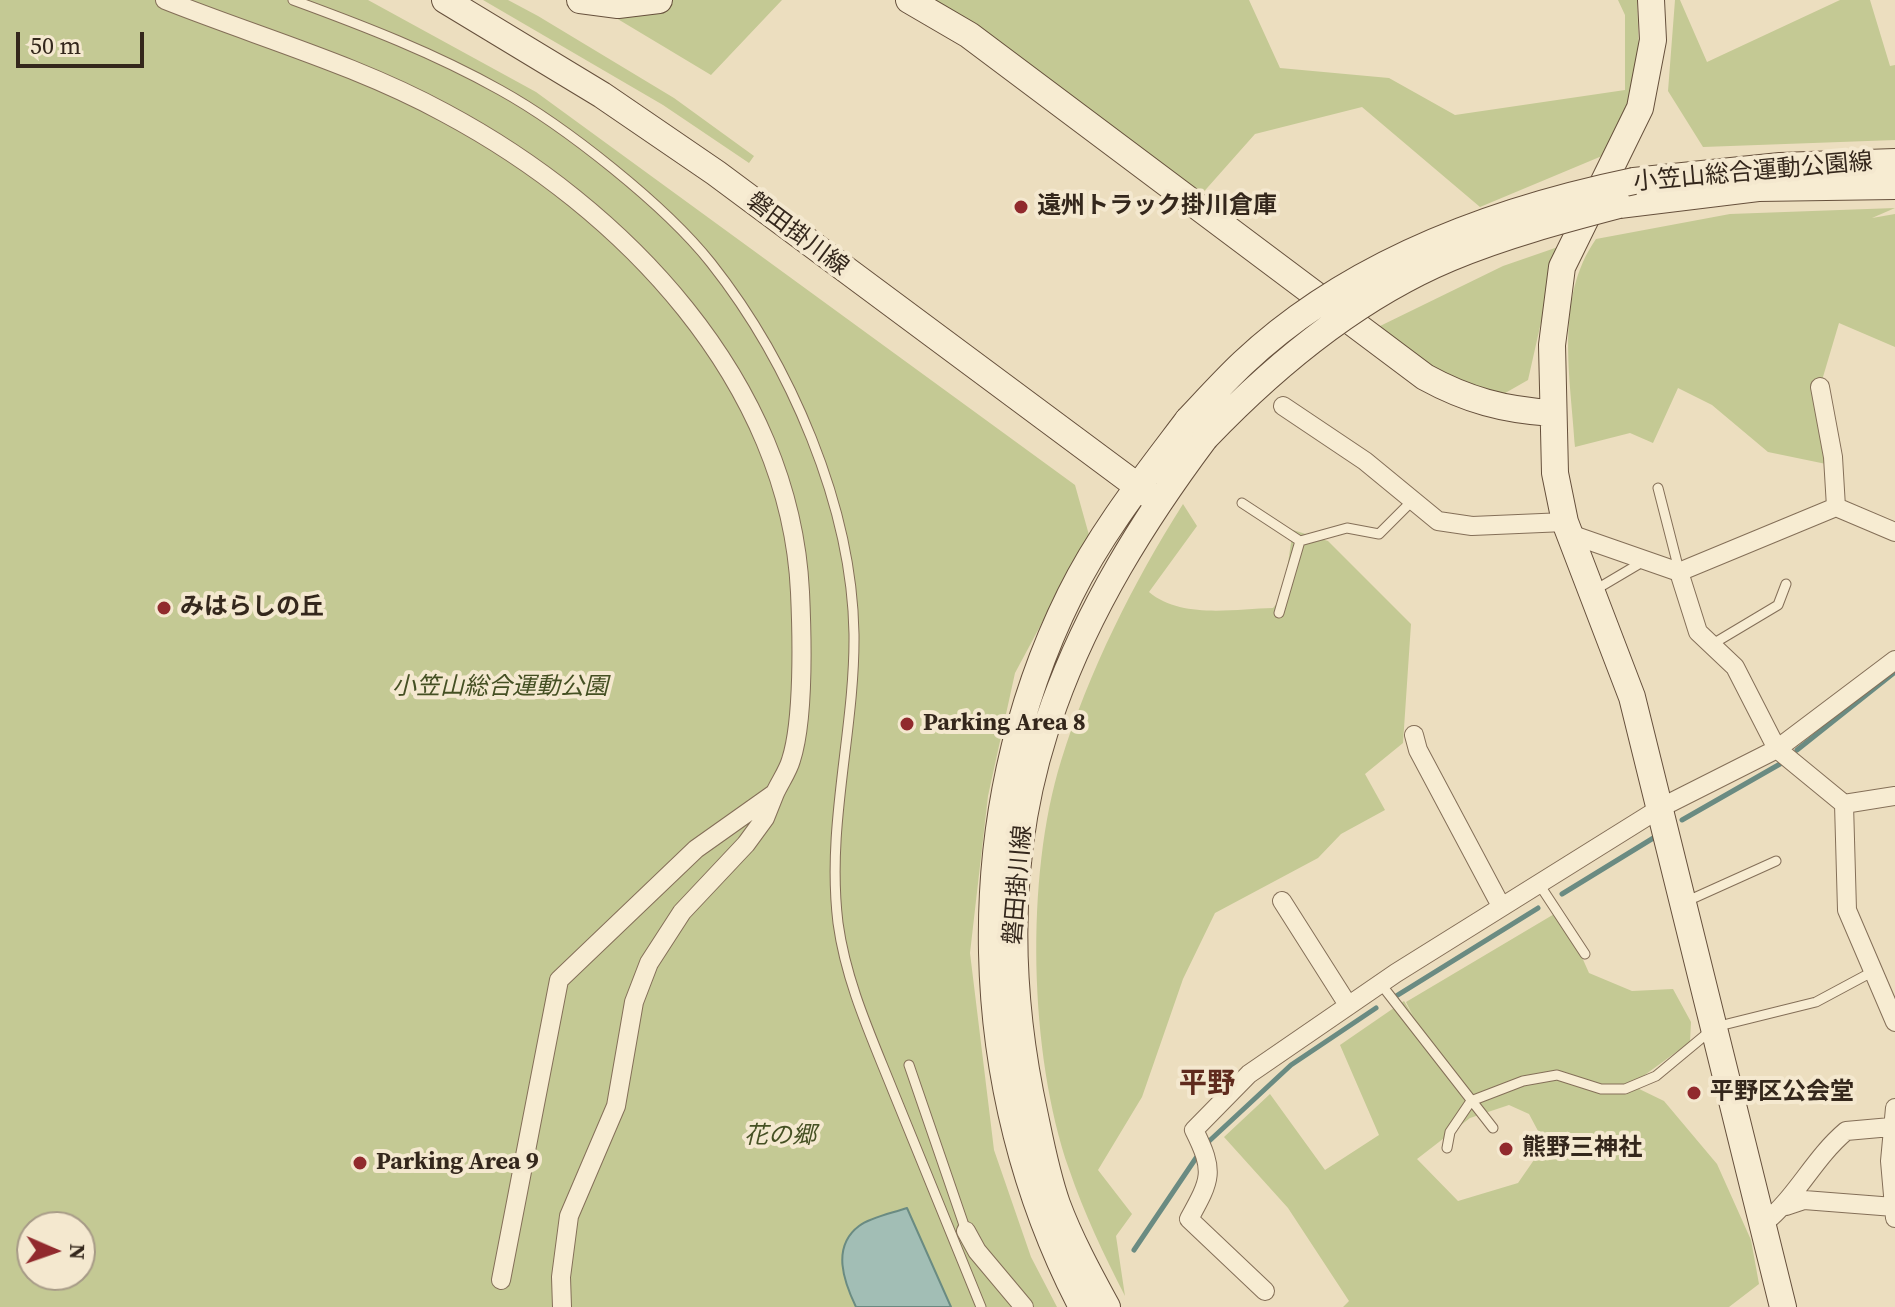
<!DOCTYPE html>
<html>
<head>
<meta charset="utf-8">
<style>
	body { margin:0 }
	#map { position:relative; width:1895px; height:1307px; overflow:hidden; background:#ecdebf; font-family:"Source Serif 4",serif }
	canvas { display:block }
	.north { position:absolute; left:16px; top:1211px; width:80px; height:80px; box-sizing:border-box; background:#f4e8cf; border:2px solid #a79b87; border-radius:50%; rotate:92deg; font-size:22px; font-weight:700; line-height:32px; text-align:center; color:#34271c }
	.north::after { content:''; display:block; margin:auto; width:28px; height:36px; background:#912a2d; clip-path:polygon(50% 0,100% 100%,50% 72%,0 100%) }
	.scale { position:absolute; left:16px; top:32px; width:128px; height:36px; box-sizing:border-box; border:4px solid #34271c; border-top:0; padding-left:10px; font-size:24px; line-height:28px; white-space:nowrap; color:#34271c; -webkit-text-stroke:6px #f4e8cf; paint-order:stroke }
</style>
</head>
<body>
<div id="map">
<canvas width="1895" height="1307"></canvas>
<div class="north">N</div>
<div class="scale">50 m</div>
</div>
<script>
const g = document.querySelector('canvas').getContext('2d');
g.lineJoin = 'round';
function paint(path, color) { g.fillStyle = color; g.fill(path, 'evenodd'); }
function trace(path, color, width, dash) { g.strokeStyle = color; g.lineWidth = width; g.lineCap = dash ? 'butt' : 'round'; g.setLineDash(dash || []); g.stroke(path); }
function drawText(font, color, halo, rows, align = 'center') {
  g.font = font + ' "Source Serif 4","Noto Sans JP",serif'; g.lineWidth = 8; g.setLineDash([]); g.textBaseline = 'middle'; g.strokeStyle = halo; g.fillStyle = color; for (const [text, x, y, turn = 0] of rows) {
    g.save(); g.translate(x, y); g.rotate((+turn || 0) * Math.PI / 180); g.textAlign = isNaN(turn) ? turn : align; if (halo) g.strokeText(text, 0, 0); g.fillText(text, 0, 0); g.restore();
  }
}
const green = new Path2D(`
	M0 0H368L536 92 1075 485 1089 535 1015 673 988 796 970 953 994 1150 1031 1257 1057 1307H0ZM32 1227H80V1275H32Z
	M483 0H508L538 16 674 98 754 156 749 163 663 105Z
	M586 0H782L711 75Z
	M932 0H1249L1280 68 1389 78 1455 115 1625 90V15L1618 0H1637L1640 77 1602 156 1480 207 1362 107 1255 134 1200 196Z
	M1675 0H1680L1707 62 1840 0H1870L1890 66 1895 65V140L1703 147 1668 91Z
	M1895 208 1872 218 1895 214V347L1839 323 1820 387 1826 464 1768 452 1712 405 1678 388 1653 443 1630 433 1575 447C1571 378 1554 299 1596 239L1730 214Z
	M1558 247 1528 380 1500 396 1448 379 1378 327 1503 266Z
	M1183 504 1197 526 1149 592C1181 619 1233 609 1273 608L1283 596 1293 530 1328 541 1411 624 1403 743 1365 774 1385 810 1341 834 1318 858 1215 913 1183 979 1142 1097 1098 1170 1132 1214 1116 1236 1125 1296C1104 1255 1084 1213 1069 1169 1029 1054 1025 877 1061 761 1089 671 1133 583 1183 504Z
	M1561 910 1589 973 1632 991 1673 989 1691 1022 1690 1042 1631 1085 1664 1101 1717 1164 1751 1240 1759 1284 1729 1307H1343L1349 1301 1288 1208 1224 1137 1270 1094 1325 1170 1379 1135 1340 1045 1404 1001 1413 1016 1406 1002ZM1509 1105 1529 1114 1545 1144 1518 1183 1458 1201 1417 1159 1470 1118Z`);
const water = new Path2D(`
	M907 1208 951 1307H856C844 1282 831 1247 859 1226 871 1217 893 1213 907 1208Z`);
const stream = new Path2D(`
	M1797 750 1895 672
	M1682 820 1780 764
	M1562 894 1655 837
	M1396 996 1538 908
	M1206 1144 1291 1065 1376 1008
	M1134 1250 1196 1158`);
const lane = new Path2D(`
	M293 0C364 26 434 53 500 90 565 126 665 205 711 263 790 363 852 506 854 634 855 731 826 824 838 923 846 982 871 1036 893 1091 922 1163 951 1235 981 1307
	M1658 488 1679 570
	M1242 503 1300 541 1347 528 1379 534 1413 500
	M1595 590 1644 561
	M1279 613 1300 541
	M1711 645 1778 605 1786 584
	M1539 884 1585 954
	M1685 902 1776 861
	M1380 983 1493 1128
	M909 1065 966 1231
	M1447 1148 1450 1132 1471 1101 1523 1081 1557 1075 1601 1089H1625L1656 1076 1715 1027 1816 1002 1872 972`);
const street = new Path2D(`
	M165 0C258 37 357 65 445 113 623 208 790 381 800 592 802 635 804 720 791 760 788 771 780 782 775 793
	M1820 387 1833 457 1836 507
	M1283 406 1365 461 1438 521 1472 526 1565 522
	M1570 534 1679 572 1698 632 1735 667 1777 749 1844 804 1847 910 1895 1022
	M1679 572 1836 507 1895 532
	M1414 735 1418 750 1501 906
	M1844 804 1895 796
	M1282 901 1348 1005
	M1895 1108 1890 1161 1895 1218
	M1786 1206 1804 1200 1894 1207
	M1763 1224C1797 1197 1813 1159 1846 1131L1891 1127
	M966 1231 977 1251 1024 1307
	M501 1280 559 980 696 849 775 793 765 818 746 844 682 912 649 963 634 1002 616 1106 569 1216 561 1277 562 1307
	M1265 1291 1189 1219C1211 1179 1215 1172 1194 1130L1249 1074 1396 973 1662 807 1777 749 1895 660`);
const secondary = new Path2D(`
	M445 0 602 95 716 173 1152 497
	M580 0 618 5 659 0
	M909 0 969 35 1425 377C1467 400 1504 410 1552 413
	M1651 0 1653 40 1640 108 1562 267 1552 345 1555 473 1565 522 1632 697 1783 1307
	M1634 181 1780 166 1895 162
	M1619 205 1758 188 1895 186
	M1082 1307C968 1089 960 817 1070 595 1101 532 1145 477 1188 420
	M1107 1307C1089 1274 1070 1239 1057 1204 1047 1176 1041 1145 1035 1116 1005 979 1005 838 1054 705 1089 608 1143 521 1205 438`);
const secondaryBridge = new Path2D(`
	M1188 420C1206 401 1224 381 1243 363 1349 263 1494 210 1634 181
	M1205 438C1273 367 1357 297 1450 258 1505 235 1562 220 1619 205`);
const markers = [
	[1021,207,8,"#912a2d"],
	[164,608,8,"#912a2d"],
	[907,724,8,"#912a2d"],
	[1694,1093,8,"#912a2d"],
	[1506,1149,8,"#912a2d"],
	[360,1163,8,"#912a2d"]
];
const streetNames = [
	["小笠山総合運動公園線",1753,173,-5],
	["磐田掛川線",797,235,37],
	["磐田掛川線",1019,885,-85]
];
const poiNames = [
	["遠州トラック掛川倉庫",1037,207],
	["みはらしの丘",180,608],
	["Parking Area 8",923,724],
	["平野区公会堂",1710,1093],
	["熊野三神社",1522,1149],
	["Parking Area 9",376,1163]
];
const parkNames = [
	["小笠山総合運動公園",500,688],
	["花の郷",780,1137]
];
const quarterNames = [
	["平野",1207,1085]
];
paint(green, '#c4c994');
paint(water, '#a2beb5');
trace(water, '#6a8b82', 2);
trace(stream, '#6a8b82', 5);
trace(lane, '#846f58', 11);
trace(street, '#846f58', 20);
trace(secondary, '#66503c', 28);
trace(lane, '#f7ecd2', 9);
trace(street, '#f7ecd2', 18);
trace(secondary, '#f7ecd2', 26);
trace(secondaryBridge, '#66503c', 28, []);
trace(secondaryBridge, '#f7ecd2', 26);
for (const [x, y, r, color] of markers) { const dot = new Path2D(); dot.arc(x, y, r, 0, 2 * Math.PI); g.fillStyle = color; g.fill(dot); trace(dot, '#f4e8cf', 3); }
drawText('24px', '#34271c', '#f4e8cf', streetNames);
drawText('bold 24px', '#34271c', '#f4e8cf', poiNames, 'left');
drawText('italic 24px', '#455023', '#f4e8cf', parkNames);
drawText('bold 28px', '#5f2a1d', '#f4e8cf', quarterNames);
</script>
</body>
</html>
